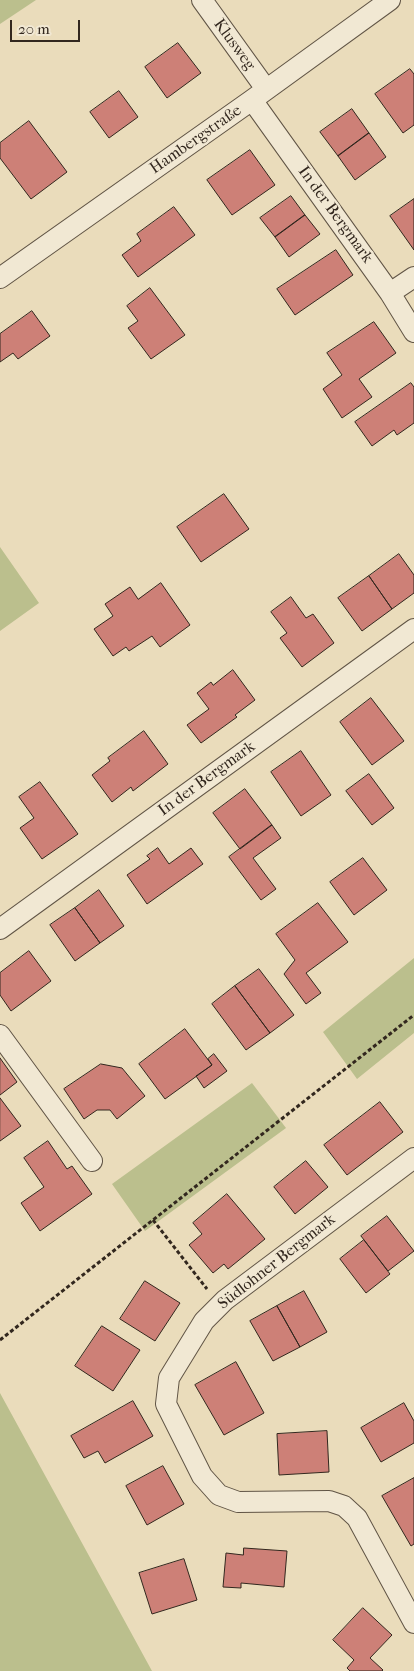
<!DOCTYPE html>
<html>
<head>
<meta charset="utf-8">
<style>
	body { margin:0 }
	#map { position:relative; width:414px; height:1671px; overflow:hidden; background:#eadcbb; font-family:"IM FELL French Canon",serif }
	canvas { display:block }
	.scale { position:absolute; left:10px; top:20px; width:70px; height:22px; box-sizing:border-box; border:2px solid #32271e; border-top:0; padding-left:6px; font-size:15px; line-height:18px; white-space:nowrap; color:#32271e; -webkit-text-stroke:4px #f1e8d3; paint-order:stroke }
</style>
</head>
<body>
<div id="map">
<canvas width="414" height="1671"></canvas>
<div class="scale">20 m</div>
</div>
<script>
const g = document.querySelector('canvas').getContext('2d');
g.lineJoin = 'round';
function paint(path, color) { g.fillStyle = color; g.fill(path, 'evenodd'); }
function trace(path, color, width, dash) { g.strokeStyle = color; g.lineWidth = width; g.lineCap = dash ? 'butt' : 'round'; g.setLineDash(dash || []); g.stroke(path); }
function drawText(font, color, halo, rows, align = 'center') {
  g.font = font + ' "IM FELL French Canon",serif'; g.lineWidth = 4.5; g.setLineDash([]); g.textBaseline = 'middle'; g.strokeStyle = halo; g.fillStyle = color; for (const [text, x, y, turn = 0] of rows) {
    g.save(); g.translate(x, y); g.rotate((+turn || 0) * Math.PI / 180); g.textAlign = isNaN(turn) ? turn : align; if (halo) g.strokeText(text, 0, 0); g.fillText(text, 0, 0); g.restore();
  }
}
const green = new Path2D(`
	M0 0H36L0 24Z
	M0 547 39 603 0 631Z
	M414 958V1033L357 1079 323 1032Z
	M252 1083 286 1128 145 1231 112 1184Z
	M0 1393 152 1671H0Z`);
const building = new Path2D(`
	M178 43 201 73 167 98 145 67Z
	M410 69 414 74V125L403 133 375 94Z
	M119 91 138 117 109 138 90 112Z
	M352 109 369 133 338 156 320 132Z
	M29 121 67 172 31 199 0 158V143Z
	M369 133 386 157 355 180 338 156Z
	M250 150 275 185 232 215 207 180Z
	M291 196 305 215 275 237 260 218Z
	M414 199V250L390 216Z
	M174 207 195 235 138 277 122 255 141 241 137 234Z
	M305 215 320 234 289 257 275 237Z
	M336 250 353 275 295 315 277 289Z
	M150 288 185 335 151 359 128 328 138 321 127 306Z
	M32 311 50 336 18 359 13 353 0 362V334Z
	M374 322 396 353 359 379 372 397 342 418 323 389 342 375 327 353Z
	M411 383 414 387V423L397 435 394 430 372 446 355 422Z
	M224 494 249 529 201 562 177 527Z
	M399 554 414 575V593L392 609 369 576Z
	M369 576 392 609 362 631 338 598Z
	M161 583 190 625 160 647 152 636 129 651 126 647 113 656 94 629 113 616 105 604 130 587 138 599Z
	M291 597 306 618 313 614 334 643 302 667 280 638 287 633 271 612Z
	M233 670 255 700 235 715 237 717 201 743 187 725 209 709 197 693 211 682 213 685Z
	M371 698 404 741 372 765 340 722Z
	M144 731 168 764 133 791 131 787 112 802 92 775 110 761 108 758Z
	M301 751 331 795 301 816 271 772Z
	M369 774 394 808 372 825 346 791Z
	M40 782 78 834 42 859 20 828 34 818 19 797Z
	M245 789 272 825 240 849 213 813Z
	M272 825 281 838 253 858 276 889 261 900 229 857Z
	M158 848 169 864 191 848 203 864 147 904 127 875 150 859 147 856Z
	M363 858 387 890 354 915 330 882Z
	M99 890 124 926 100 943 75 908Z
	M318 903 348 942 306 973 321 993 306 1004 284 974 295 960 276 934Z
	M75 908 100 943 75 961 50 925Z
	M29 951 51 981 11 1011 0 995V973Z
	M259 969 294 1015 270 1033 235 986Z
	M235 986 270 1033 246 1050 212 1004Z
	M185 1029 212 1065 165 1099 139 1064Z
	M214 1054 227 1071 204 1088 196 1076 212 1065 208 1059Z
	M0 1058 17 1082 0 1095Z
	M101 1064 122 1068 145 1096 117 1119 110 1110H97L84 1119 64 1089Z
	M0 1098 21 1126 0 1141Z
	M380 1102 403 1132 347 1175 324 1145Z
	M48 1141 67 1169 72 1166 92 1194 40 1231 21 1203 44 1187 24 1158Z
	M306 1161 328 1187 295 1214 274 1187Z
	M227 1194 265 1239 228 1269 224 1264 213 1273 189 1245 202 1234 193 1223Z
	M387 1216 414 1251 388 1271 361 1236Z
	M364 1240 390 1274 366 1293 340 1259Z
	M145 1281 180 1303 155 1341 120 1319Z
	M304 1291 327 1332 300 1347 277 1306Z
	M277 1306 300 1347 273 1361 250 1321Z
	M102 1326 140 1350 113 1391 75 1366Z
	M236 1362 264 1413 224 1435 195 1385Z
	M133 1401 153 1436 105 1463 98 1451 84 1458 71 1436Z
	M404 1403 414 1421V1443L381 1462 361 1428Z
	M327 1431 329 1472 279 1475 277 1434Z
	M163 1466 184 1504 147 1525 126 1486Z
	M414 1478V1544L411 1546 382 1496Z
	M244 1548 287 1551 284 1587 241 1583V1588L223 1587 226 1553 243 1555Z
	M184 1559 197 1600 152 1614 139 1573Z
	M363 1608 392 1635 370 1658 383 1670 382 1671H350L347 1668 354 1660 333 1640Z`);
const path = new Path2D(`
	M153 1220 207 1289
	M0 1340 414 1015`);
const minor = new Path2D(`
	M202 0 266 89
	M252 100 390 293 414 332
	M0 278 252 100 390 0
	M390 293 414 277
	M0 929 414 629
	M0 1035 92 1161
	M414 1158 225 1300 204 1321 169 1378 166 1404 202 1476 219 1495 238 1502 329 1501 344 1506 357 1518 414 1623`);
const streetNames = [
	["Klusweg",234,45,54],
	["Hambergstraße",196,140,-35],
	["In der Bergmark",335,215,54],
	["In der Bergmark",207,779,-36],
	["Südlohner Bergmark",277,1262,-38]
];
paint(green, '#bbbf8d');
paint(building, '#cd8077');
trace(building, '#32271e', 1);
trace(minor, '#605445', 22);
trace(path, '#32271e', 3, [4, 2.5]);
trace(minor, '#f1e8d3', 20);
drawText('16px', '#32271e', '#f1e8d3', streetNames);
</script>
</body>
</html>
